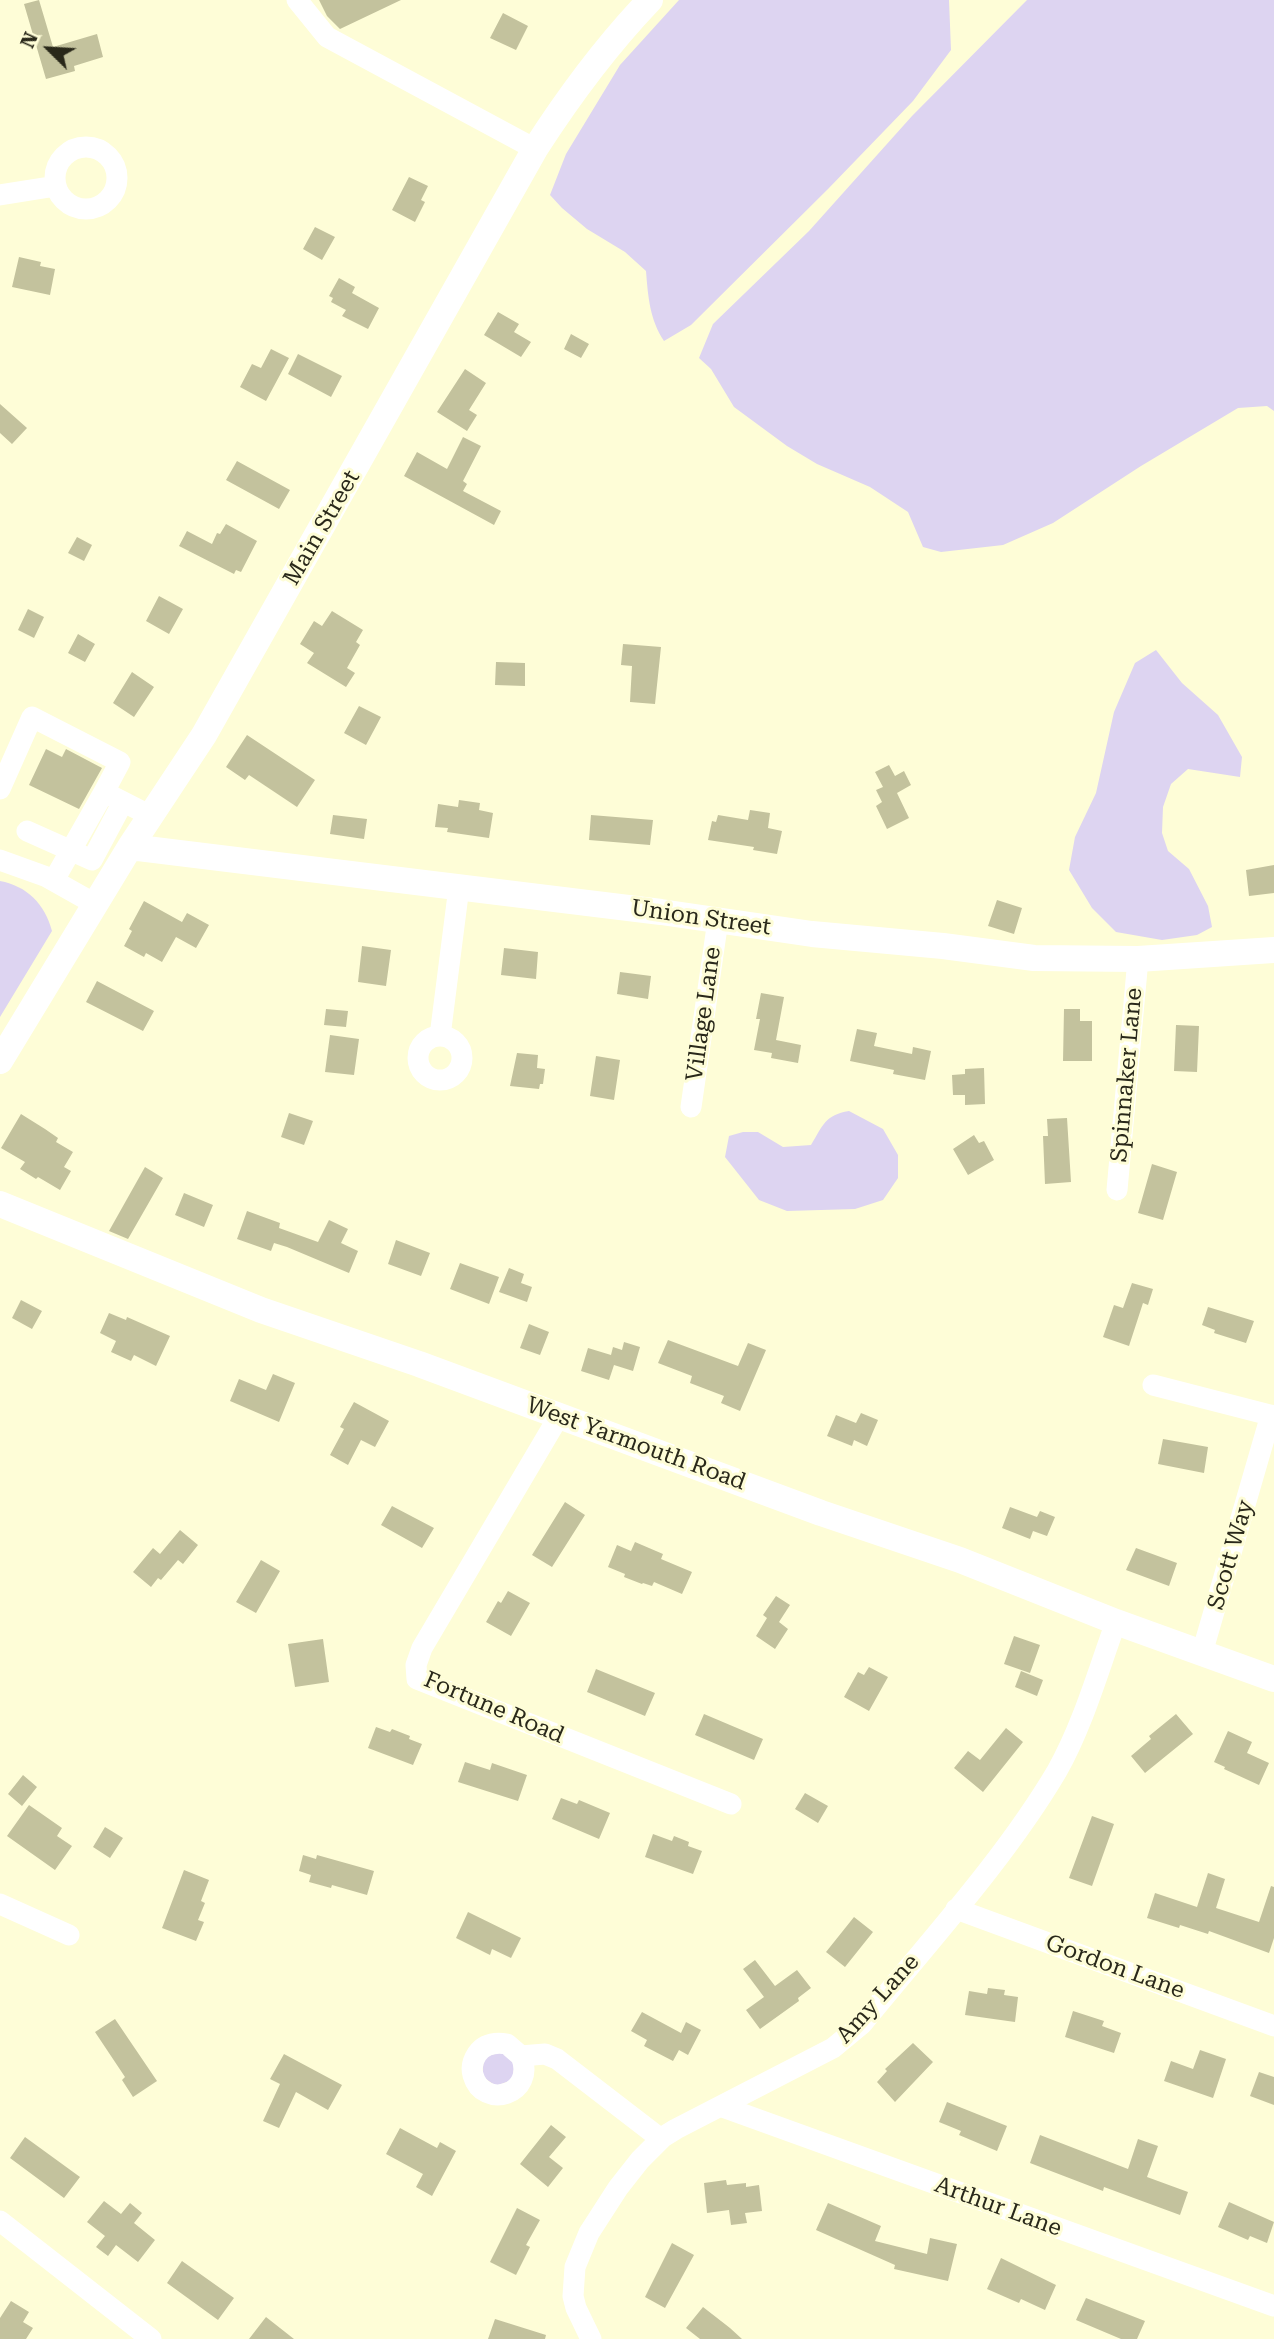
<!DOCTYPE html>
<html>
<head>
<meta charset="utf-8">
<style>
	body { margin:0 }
	#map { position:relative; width:1274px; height:2339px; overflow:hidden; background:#fefdd7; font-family:"Roboto Serif",serif }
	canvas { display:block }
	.north { position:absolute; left:14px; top:14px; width:70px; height:70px; -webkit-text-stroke:5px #fefdd7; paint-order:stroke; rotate:294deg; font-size:19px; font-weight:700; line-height:28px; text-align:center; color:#29281a }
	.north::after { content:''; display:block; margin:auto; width:24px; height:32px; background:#29281a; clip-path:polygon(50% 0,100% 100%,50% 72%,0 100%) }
</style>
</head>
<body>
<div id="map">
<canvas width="1274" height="2339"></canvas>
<div class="north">N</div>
</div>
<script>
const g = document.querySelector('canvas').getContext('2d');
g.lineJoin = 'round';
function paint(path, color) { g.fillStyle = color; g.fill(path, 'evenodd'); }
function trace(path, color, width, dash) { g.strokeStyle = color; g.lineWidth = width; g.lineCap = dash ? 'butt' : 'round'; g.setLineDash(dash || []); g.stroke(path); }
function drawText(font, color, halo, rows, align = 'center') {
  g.font = font + ' "Roboto Serif",serif'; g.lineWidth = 6; g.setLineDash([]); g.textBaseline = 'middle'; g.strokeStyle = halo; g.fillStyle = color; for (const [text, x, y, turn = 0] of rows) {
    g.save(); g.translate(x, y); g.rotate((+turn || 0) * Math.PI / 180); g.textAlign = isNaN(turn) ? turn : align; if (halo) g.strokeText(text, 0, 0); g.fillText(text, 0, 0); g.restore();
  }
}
const green = new Path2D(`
	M679 0H949L951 50 913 101 828 189 691 325 664 341C650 320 648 297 646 271L625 252 587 229 562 208 550 195 566 154 620 65Z
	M1027 0H1274V411L1267 406 1238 408 1141 466 1053 523 1003 545 941 552 923 547 908 512 870 487 817 464 787 446 734 407 711 369 699 358 713 324 809 231 912 116Z
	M1156 650 1182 683 1218 715 1242 757 1240 777 1188 769 1171 784 1163 807 1162 833 1168 851 1189 869 1208 906 1212 927 1197 935 1162 940 1116 932 1092 908 1069 870 1075 837 1096 793 1114 712 1135 663Z
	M0 881C27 886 45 904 52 931L0 1017Z
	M849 1111 883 1129 898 1155V1178L883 1200 855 1209 787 1211 759 1200 725 1157 729 1136 743 1132H758L783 1147 811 1145C823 1125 825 1115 849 1111Z
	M503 2052 515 2063 512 2080 496 2086 483 2077C483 2056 483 2057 503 2052Z`);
const building = new Path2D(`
	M39 0 53 47 97 34 103 57 74 66 75 71 46 79 24 4Z
	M319 0H401L340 29 327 16Z
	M503 13 528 26 516 50 490 38Z
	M409 177 428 186 421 200 425 202 415 222 392 210Z
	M315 227 335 237 322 260 303 249Z
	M19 257 41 262 40 266 55 269 50 295 12 287Z
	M339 278 355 287 352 293 379 308 368 329 342 316 346 310 331 302 333 298 329 296Z
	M498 312 519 324 514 332 531 342 521 357 484 335Z
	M571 334 589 344 581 358 564 349Z
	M271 349 289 358 266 401 240 387 252 364 261 368Z
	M298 354 342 376 331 397 288 374Z
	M465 369 486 383 469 410 477 415 467 431 437 412Z
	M0 404 27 428 12 444 0 433Z
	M463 437 481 446 463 481 467 484 463 491 501 511 494 525 404 476 417 452 447 469Z
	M237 461 290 490 279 509 226 480Z
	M226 524 257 541 241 572 236 570 234 574 179 546 187 531 212 544 217 533 220 534Z
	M77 537 92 545 84 561 68 553Z
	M159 596 183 609 169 634 146 621Z
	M28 609 44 617 34 638 18 630Z
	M332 611 363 630 356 642 360 645 347 668 355 673 346 687 307 663 314 653 300 644 314 621 322 626Z
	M78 634 95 644 85 662 68 653Z
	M623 644 661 647 655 704 630 702 632 666 621 665Z
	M496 662 525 663V686L495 685Z
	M132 672 154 687 134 717 113 703Z
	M359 706 381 717 366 745 344 733Z
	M247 735 315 780 297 807 249 775 245 780 226 767Z
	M46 749 62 757 66 749 102 768 79 809 29 785Z
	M889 765 895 776 904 771 911 785 897 793 909 818 887 829 876 806 882 802 876 790 883 787 875 772Z
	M459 800 480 803 479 810 493 813 489 838 447 832 448 828 435 827 438 804 458 807Z
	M750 810 770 813 768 828 782 831 777 854 753 850 754 847 708 840 712 821 716 822 718 815 748 820Z
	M333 815 367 819 364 839 330 834Z
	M591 815 653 820 650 845 589 840Z
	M1274 865V893L1249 896 1246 870Z
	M997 900 1022 908 1014 934 988 926Z
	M144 901 182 922 187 913 209 925 196 948 176 937 162 962 146 953 144 957 124 946 132 931 129 929Z
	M362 946 391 950 386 986 358 982Z
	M504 948 538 952 536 979 501 975Z
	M620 972 651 976 648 999 617 994Z
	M97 981 154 1011 143 1031 86 1002Z
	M761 993 784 997 776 1040 801 1045 798 1063 771 1058 772 1053 754 1050 760 1019H756Z
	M326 1009 348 1011 346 1027 324 1025Z
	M1064 1009H1080V1021H1092V1061H1063Z
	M1176 1025 1199 1026 1197 1072 1174 1071Z
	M857 1029 877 1033 874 1046 912 1054 913 1047 931 1051 925 1080 893 1074 894 1070 850 1061Z
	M330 1035 359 1039 354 1075 325 1072Z
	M517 1053 538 1055 537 1068 545 1069 543 1084H540L539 1089 510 1086Z
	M596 1056 620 1060 614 1100 590 1096Z
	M984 1068 985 1104 965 1105V1095H953L952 1075 965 1074V1069Z
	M289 1113 313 1121 304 1145 281 1137Z
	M21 1114 45 1129 58 1138 56 1142 73 1152 64 1167 71 1171 60 1190 38 1177 36 1179 20 1169 25 1162 1 1148Z
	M1067 1118 1071 1182 1045 1184 1043 1136H1048L1047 1119Z
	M974 1135 979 1143 984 1141 994 1160 968 1175 953 1149Z
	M1152 1164 1177 1172 1163 1220 1138 1213Z
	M145 1167 163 1178 128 1239 109 1231Z
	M184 1193 213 1205 204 1227 175 1215Z
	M247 1211 280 1223 279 1228 318 1242 329 1220 348 1229 341 1243 358 1251 349 1273 287 1247 274 1243 271 1251 237 1239Z
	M396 1240 430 1253 421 1276 388 1264Z
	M460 1263 499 1277 489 1304 450 1289Z
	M509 1268 524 1274 521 1283 532 1287 527 1302 499 1292Z
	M1132 1283 1153 1289 1148 1305 1143 1303 1129 1346 1103 1337 1114 1305 1123 1308Z
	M21 1300 42 1311 32 1329 12 1318Z
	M1208 1307 1254 1321 1246 1343 1214 1333 1215 1330 1202 1325Z
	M109 1313 126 1320 127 1317 170 1336 156 1366 134 1355 131 1361 111 1352 116 1341 100 1333Z
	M529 1324 549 1332 540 1355 520 1348Z
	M668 1340 738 1366 748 1343 766 1350 740 1411 721 1403 724 1396 690 1383 692 1376 658 1363Z
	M624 1342 640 1347 633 1371 614 1365 609 1380 581 1371 588 1348 611 1355 613 1347 622 1350Z
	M273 1374 295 1383 279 1422 230 1401 239 1379 266 1390Z
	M354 1402 389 1421 375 1447 361 1440 348 1465 330 1455 344 1429 340 1427Z
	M861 1413 878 1420 867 1446 854 1440 852 1446 827 1436 836 1415 856 1423Z
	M1163 1439 1208 1447 1204 1473 1158 1464Z
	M565 1502 585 1515 552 1567 532 1555Z
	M392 1506 434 1528 422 1548 381 1525Z
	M1010 1507 1037 1517 1040 1511 1055 1517 1047 1536 1033 1531 1030 1539 1002 1528Z
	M180 1530 198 1545 183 1564 178 1560 161 1580 158 1578 151 1587 133 1572 153 1548 160 1554Z
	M635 1542 663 1554 661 1559 692 1572 682 1594 654 1582 652 1586 643 1583 642 1584 624 1577 625 1574 608 1567 617 1545 631 1551Z
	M1136 1548 1177 1563 1169 1586 1126 1570Z
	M261 1560 280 1571 256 1613 236 1602Z
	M508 1591 530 1603 511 1636 486 1622 498 1601 501 1603Z
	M776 1596 790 1605 779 1622 788 1629 775 1649 756 1636 767 1618 763 1615Z
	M1014 1636 1040 1645 1030 1673 1004 1664Z
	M323 1639 329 1682 295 1687 288 1644Z
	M869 1667 888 1677 869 1711 844 1697 858 1672 864 1675Z
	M596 1669 655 1693 645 1716 587 1692Z
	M1021 1671 1043 1680 1037 1696 1015 1687Z
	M704 1714 763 1739 754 1760 695 1735Z
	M1176 1714 1193 1734 1145 1773 1131 1756 1151 1739 1149 1736Z
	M376 1727 390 1732 392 1729 410 1736 409 1739 422 1744 413 1765 368 1748Z
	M1006 1728 1023 1742 983 1792 954 1768 968 1751 980 1760Z
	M1228 1731 1252 1742 1247 1753 1269 1763 1259 1785 1224 1769 1225 1767 1214 1762Z
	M465 1762 490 1770 492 1763 527 1775 518 1801 458 1782Z
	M23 1775 37 1787 22 1806 8 1794Z
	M805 1793 828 1806 818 1823 795 1809Z
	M561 1798 577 1804 579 1800 610 1813 599 1839 552 1819Z
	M29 1805 62 1828 57 1836 72 1846 55 1870 7 1836Z
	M1092 1816 1114 1824 1092 1886 1069 1878Z
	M105 1827 123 1838 110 1858 93 1847Z
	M653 1834 672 1841 674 1836 689 1842 688 1846 702 1851 693 1874 645 1857Z
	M303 1855 316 1859 317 1855 374 1871 367 1895 332 1885 331 1888 309 1882 311 1875 299 1871Z
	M184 1870 209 1880 201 1901 205 1903 198 1920 204 1922 196 1941 162 1928Z
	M1208 1873 1225 1879 1216 1908 1259 1922 1271 1886 1274 1887V1938L1269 1953 1209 1931 1208 1934 1180 1925 1179 1928 1147 1918 1155 1893 1197 1907Z
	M468 1912 521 1938 511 1958 492 1949 490 1955 456 1938Z
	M854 1917 873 1932 845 1967 826 1952Z
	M755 1960 775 1986 797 1970 811 1988 798 1998 799 2001 760 2029 746 2010 764 1997 743 1969Z
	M988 1988 1005 1990 1004 1995 1018 1997 1015 2022 965 2015 969 1991 987 1994Z
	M1073 2011 1104 2021 1102 2026 1121 2033 1114 2053 1065 2037Z
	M642 2012 681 2033 686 2022 701 2030 688 2055 679 2050 673 2061 644 2046 647 2040 631 2031Z
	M115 2019 157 2081 133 2097 122 2080 125 2077 95 2032Z
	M913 2043 933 2062 895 2102 877 2082 887 2071 885 2069Z
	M1200 2050 1226 2059 1213 2098 1164 2081 1171 2061 1193 2069Z
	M284 2054 342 2085 328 2110 296 2092 279 2128 263 2121 280 2084 270 2079Z
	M1259 2072 1274 2077V2105L1250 2096Z
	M947 2102 1007 2126 997 2151 959 2135 961 2131 939 2122Z
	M551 2125 566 2137 549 2157 563 2168 548 2187 520 2164Z
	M400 2128 437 2148 440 2142 456 2151 432 2196 416 2187 423 2174 386 2154Z
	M1040 2135 1128 2169 1138 2139 1158 2146 1147 2177 1188 2192 1180 2215 1104 2187 1103 2191 1030 2163Z
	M25 2137 80 2177 64 2198 10 2158Z
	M726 2180 727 2185 746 2183V2187L759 2185 762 2211 745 2213 747 2223 731 2225 729 2210 707 2213 704 2183Z
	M104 2201 121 2214 130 2203 142 2213 134 2223 155 2240 138 2262 116 2245 108 2256 96 2247 105 2236 87 2222Z
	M1229 2202 1274 2222 1267 2243 1250 2236 1248 2240 1218 2227Z
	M828 2203 881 2226 875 2241 927 2254 930 2238 957 2244 948 2281 894 2269 895 2265 816 2230Z
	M517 2208 540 2220 526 2245 530 2247 516 2275 490 2262Z
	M672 2243 694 2255 665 2308 645 2297Z
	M1001 2258 1056 2285 1045 2310 1021 2299 1019 2303 987 2289Z
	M182 2261 234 2298 218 2320 167 2283Z
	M1086 2298 1145 2321 1137 2339H1121L1076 2320Z
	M11 2301 29 2312 23 2322 33 2328 26 2339H0V2318Z
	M703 2307 730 2328 742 2339H700L686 2328Z
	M266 2317 294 2339H249Z
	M495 2319 546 2335 545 2339H488Z`);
const minor = new Path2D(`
	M297 0 327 37 535 149
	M55 178a31 31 0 1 1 62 0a31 31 0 1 1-62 0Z
	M0 195 56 186
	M0 789 32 717 120 762 104 792
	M27 831 92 860 123 802
	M0 860 47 877 95 904
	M54 880 104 792 151 816
	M440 1036 459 887
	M418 1058a22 22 0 1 1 44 0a22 22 0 1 1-44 0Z
	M691 1107 718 920
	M1117 1190 1138 959
	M1153 1385 1274 1416
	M559 1416 422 1648 416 1665 417 1679 731 1804
	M1202 1653 1271 1415
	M0 1904 69 1935
	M956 1909 1274 2026
	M521 2056 507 2044C495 2042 484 2044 477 2054 473 2060 471 2068 473 2075 483 2111 537 2094 521 2056L545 2054 557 2059 661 2139
	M723 2107 1274 2306
	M0 2221 151 2339
	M591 2339 576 2308 573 2296 575 2267 589 2233 618 2188 640 2160 663 2137 676 2129 833 2048 862 2024C927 1944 1005 1859 1057 1771 1083 1725 1098 1671 1116 1622`);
const major = new Path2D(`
	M130 847 661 912 812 934 943 946 1034 958 1138 959 1274 950
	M0 1061 130 847 204 735 535 149C569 96 606 46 650 0
	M0 1204 261 1310 419 1364 821 1513 960 1560 1116 1622 1274 1679`);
const streetNames = [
	["Main Street",322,528,-60],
	["Union Street",701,918,8],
	["Village Lane",704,1014,-82],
	["Spinnaker Lane",1127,1075,-85],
	["West Yarmouth Road",636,1444,20],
	["Scott Way",1231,1555,-74],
	["Fortune Road",494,1708,23],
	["Gordon Lane",1115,1967,20],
	["Amy Lane",878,1999,-48],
	["Arthur Lane",998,2207,20]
];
paint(green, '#ddd4f1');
paint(building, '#c3c29d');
trace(minor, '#fff', 21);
trace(major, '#fff', 26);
drawText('23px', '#29281a', '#fefdd7', streetNames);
</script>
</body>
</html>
